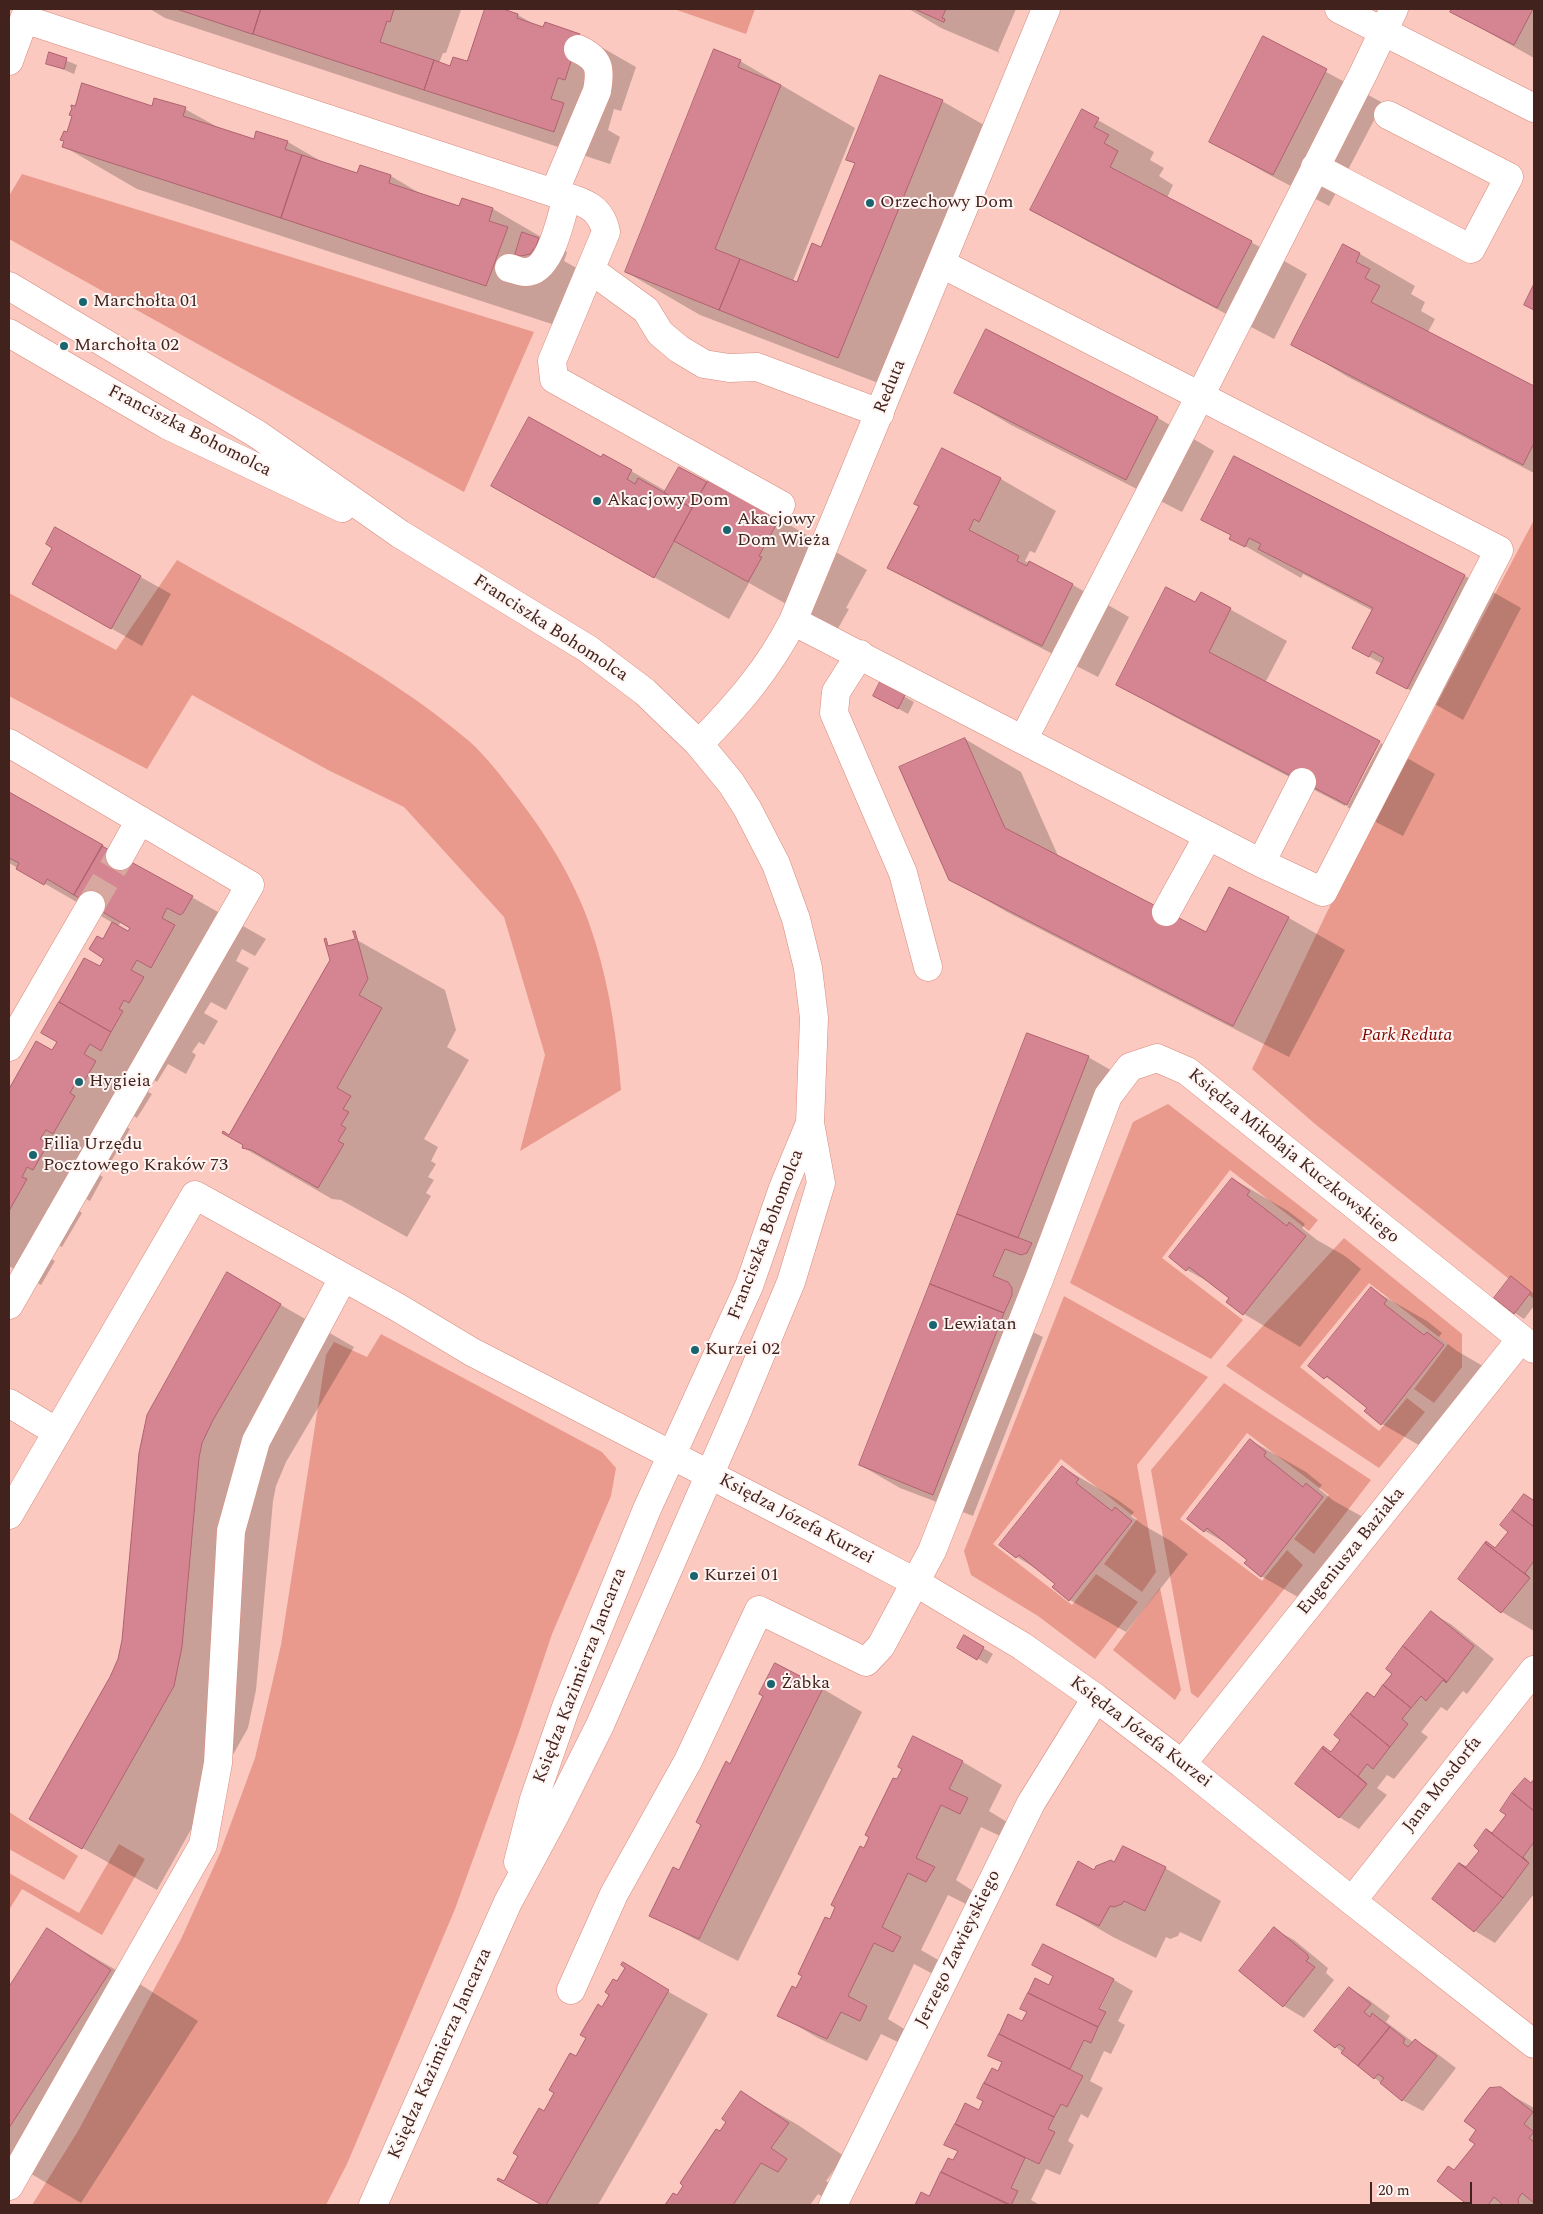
<!DOCTYPE html>
<html>
<head>
<meta charset="utf-8">
<style>
	body { margin:0 }
	#map { position:relative; width:1543px; height:2214px; overflow:hidden; background:#fbc9bf; font-family:Spectral,serif }
	canvas { display:block }
	.frame { position:absolute; inset:0; border:10px solid #42221d; pointer-events:none }
	.scale { position:absolute; left:1370px; top:2182px; width:102px; height:22px; box-sizing:border-box; border:2px solid #42221d; border-top:0; padding-left:6px; font-size:15px; line-height:18px; white-space:nowrap; color:#42221d; -webkit-text-stroke:4px #fef5f3; paint-order:stroke }
</style>
</head>
<body>
<div id="map">
<canvas width="1543" height="2214"></canvas>
<div class="frame"></div>
<div class="scale">20 m</div>
</div>
<script>
const g = document.querySelector('canvas').getContext('2d');
g.lineJoin = 'round';
function paint(path, color) { g.fillStyle = color; g.fill(path, 'evenodd'); }
function trace(path, color, width, dash) { g.strokeStyle = color; g.lineWidth = width; g.lineCap = dash ? 'butt' : 'round'; g.setLineDash(dash || []); g.stroke(path); }
function drawText(font, color, halo, rows, align = 'center') {
  g.font = font + ' Spectral,serif'; g.lineWidth = 4; g.setLineDash([]); g.textBaseline = 'middle'; g.strokeStyle = halo; g.fillStyle = color; for (const [text, x, y, turn = 0] of rows) {
    g.save(); g.translate(x, y); g.rotate((+turn || 0) * Math.PI / 180); g.textAlign = isNaN(turn) ? turn : align; if (halo) g.strokeText(text, 0, 0); g.fillText(text, 0, 0); g.restore();
  }
}
const green = new Path2D(`
	M674 9H755L746 34Z
	M22 174 534 332 464 492 9 239V196Z
	M1534 520V1299L1315 1124 1252 1069 1328 910Z
	M177 560C276 616 382 667 469 741 488 758 503 779 518 798 551 841 580 890 595 941 610 989 617 1040 621 1090L520 1151 545 1055 504 917 404 807 328 770 192 695 147 769 9 696V593L116 650Z
	M1168 1104 1318 1220 1309 1231 1230 1170 1162 1258 1243 1320 1211 1359 1070 1283 1133 1122Z
	M1344 1238 1462 1334V1367L1434 1403 1414 1389 1448 1344 1369 1283 1300 1367 1379 1431 1407 1398 1425 1412 1379 1468 1226 1366Z
	M1064 1296 1208 1377 1137 1465 1156 1572 1142 1592 1104 1564 1137 1519 1061 1459 993 1544 1072 1605 1096 1574 1138 1602 1095 1659 1038 1616 971 1575 964 1551Z
	M381 1334 602 1452 616 1468 611 1496 552 1634 517 1738 455 1909 347 2164 326 2205H32L78 2131 181 1939 220 1853 255 1758 281 1645 326 1355 334 1342 367 1357Z
	M1224 1383 1371 1480 1314 1554 1294 1539 1329 1495 1247 1433 1180 1519 1262 1581 1287 1550 1303 1565 1198 1698 1191 1693 1151 1470Z
	M1160 1588 1181 1690 1175 1700 1113 1650Z
	M9 1812 78 1856 64 1880 9 1849Z
	M119 1844 145 1859 102 1935 22 1889 9 1910V1873L79 1913Z`);
const shadow = new Path2D(`
	M150 9H274L280 11 281 9H459L461 10 446 53H443L439 63 451 67 468 63 486 9H499L518 15 537 26 580 35 636 67 621 111 614 109 608 130 620 137 610 164 165 18Z
	M909 9H1016L998 51 1000 53 941 28Z
	M1453 9H1534V58L1452 12Z
	M1264 38 1383 103 1329 206 1266 173 1210 141Z
	M50 54 77 65 74 74 48 63Z
	M740 61 855 128 793 281 798 283 822 248 856 163 848 159 942 101 998 133 894 389 700 315 626 272Z
	M185 109 223 130 254 140 288 142 324 163 358 174 360 166 391 176 426 197 460 208 463 200 493 209 567 252 564 261 582 271 561 327 137 189 63 146 68 133Z
	M1082 111 1154 152 1150 160 1164 168 1159 176 1173 185 1167 198 1251 242 1307 274 1274 339 1087 241 1031 209Z
	M1360 254 1415 286 1411 294 1425 302 1421 311 1435 319 1428 332 1534 387V473L1348 377 1293 344Z
	M987 331 1158 418 1214 451 1182 512 1011 425 955 392Z
	M603 455 666 491 679 468 779 519 867 570 846 608 849 609 836 632 749 583 729 619 566 528Z
	M1234 457 1465 576 1521 608 1463 720 1378 672 1382 664 1354 648 1373 611 1303 574 1301 578 1231 538 1232 536 1203 519Z
	M1001 479 1056 511 1035 553 1030 551 1025 561 1073 585 1129 617 1098 677 945 599 889 567 920 506Z
	M55 529 171 594 142 646 34 584 54 547Z
	M1201 593 1287 641 1265 683 1380 742H1378L1345 806 1173 716 1117 684 1196 603Z
	M881 683 914 702 908 714 884 701Z
	M965 739 1021 772 1059 858 1207 934 1230 888 1289 918 1345 950 1289 1057 1007 912 950 879Z
	M1381 743 1435 774 1403 836 1347 807Z
	M9 794 266 939 255 956 242 949 236 961 249 968 226 1010 211 1002 204 1013 218 1021 204 1045 199 1042 192 1052 196 1055 186 1074 168 1064 157 1082 146 1075 139 1087 152 1094 137 1118 132 1115 125 1126 130 1129 109 1165 102 1161 95 1172 103 1177 90 1201 84 1198 78 1210 82 1213 62 1247 51 1241 43 1254 55 1261 41 1285 9 1266V1128L11 1125 9 1124V1092L37 1043 52 1052 106 958 103 941 113 923 9 863ZM121 921 132 927 129 933 118 927Z
	M357 940 445 990 456 1030 447 1047 469 1060 424 1139 438 1147 431 1161 436 1164 428 1177 434 1180 426 1193 431 1196 407 1237 341 1200 332 1199 244 1148Z
	M1088 1057 1128 1080 1058 1259 1061 1261 1057 1270 1052 1272 1041 1306V1313L1033 1332 1043 1337 973 1516 900 1488 860 1465Z
	M1233 1179 1288 1211 1305 1224 1302 1228 1317 1240 1345 1256 1361 1269 1300 1347 1244 1314 1228 1302 1231 1298 1216 1286 1187 1270Z
	M227 1274 354 1347 286 1462 276 1486 273 1501 256 1690 248 1728 157 1890 31 1819 111 1678 119 1659Z
	M1512 1278 1534 1294V1306L1524 1319 1515 1313Z
	M1371 1289 1427 1321 1442 1333 1439 1337 1457 1351 1483 1366 1438 1456 1382 1424 1369 1407 1310 1366Z
	M1250 1440 1306 1472 1322 1485 1319 1489 1334 1501 1363 1517 1317 1608 1261 1576 1248 1559 1233 1547 1205 1531 1189 1519Z
	M1062 1467 1118 1500 1134 1512 1131 1516 1143 1525 1171 1541 1188 1554 1126 1632 1070 1600 1054 1587 1057 1583 1045 1574 1017 1557 1001 1545Z
	M1534 1501V1500V1631L1502 1612 1460 1578 1487 1543 1496 1548Z
	M1432 1613 1452 1625 1494 1659 1467 1694 1463 1691 1447 1711 1441 1707 1421 1732 1428 1737 1394 1779 1387 1775 1377 1788 1387 1795 1359 1829 1339 1817 1332 1752 1384 1686Z
	M965 1637 993 1654 987 1664 958 1647Z
	M775 1666 823 1689 862 1712 738 1961 691 1937 651 1914 680 1871 765 1695Z
	M913 1738 963 1762 1002 1785 989 1811 1007 1822 1000 1836 981 1827 956 1880 973 1891 966 1904 948 1895 921 1950 940 1961 933 1974 914 1964 888 2019 906 2030 900 2043 881 2034 867 2061 818 2038 779 2015 797 1990 864 1850 898 1781Z
	M1534 1781V1894L1495 1943 1475 1931 1467 1868 1481 1850 1487 1830 1493 1834Z
	M1123 1848 1165 1868 1221 1901 1201 1942 1180 1932 1178 1936 1170 1939 1166 1937 1156 1958 1113 1937 1058 1905 1095 1871 1115 1864Z
	M1274 1929 1294 1940 1328 1968 1326 1973 1334 1980 1304 2018 1284 2006Z
	M47 1930 135 1981 198 2021 81 2203 9 2161V1989Z
	M1044 1946 1095 2014 1097 2015 1114 1980 1133 1991 1118 2021 1125 2025 1111 2054 1104 2051 1090 2081 1103 2088 1088 2118 1081 2114 1068 2141 1074 2145 1060 2175 1046 2169 1031 2200 1038 2204 1037 2205H916L922 2194 930 2198 946 2176 959 2152 946 2144 965 2105 979 2112 1003 2063 990 2055 1009 2016 1023 2023 1050 1987 1054 1977Z
	M626 1968 708 2014 598 2205H544L505 2182Z
	M1349 1988 1369 2000 1390 2016 1386 2022 1413 2042 1415 2040 1435 2052 1456 2068 1423 2111 1402 2100 1316 2031Z
	M1501 2089 1534 2108V2205H1470L1438 2181 1455 2172 1476 2144Z
	M742 2093 798 2125 844 2156 826 2181 842 2192 835 2204 818 2194 810 2205H667L674 2195 678 2197 728 2122Z`);
const building = new Path2D(`
	M177 9H261L253 34Z
	M261 9H394L390 22 387 21 380 42 434 60 424 90 253 34Z
	M485 9H503L518 14 517 18 543 27 545 22 580 34 565 80 558 78 551 99 564 103 554 132 424 90 434 60 450 66 453 57 467 61Z
	M915 9H946L942 18 945 19 944 22Z
	M1452 9H1533L1514 45 1450 12Z
	M1263 36 1327 69 1273 175 1209 142Z
	M714 49 741 60 738 67 781 85 715 249 740 259 719 310 625 272Z
	M49 52 67 58 64 69 46 64Z
	M880 75 943 100 838 358 719 310 740 259 797 282 812 243 821 247 855 163 846 160Z
	M82 83 152 106 154 98 186 107 183 116 254 139 256 131 288 141 285 149 302 155 281 218 62 147 64 141 60 140 64 131 67 132 72 116 69 115 72 108 71 107V105L75 106Z
	M1082 109 1099 118 1094 127 1109 135 1104 143 1118 151 1110 167 1252 241 1217 308 1030 210Z
	M302 155 357 173 360 165 391 175 389 183 459 206 462 198 493 208 489 221 508 227 486 286 281 218Z
	M522 232 539 238 536 246 530 254 521 256 515 255Z
	M1343 244 1360 253 1356 262 1370 269 1365 278 1380 286 1371 302 1534 386V443L1523 465 1291 345Z
	M1534 284V310L1524 305Z
	M986 329 1158 417 1126 480 954 393Z
	M529 417 601 457 603 454 632 470 627 479 635 484 638 478 692 508 654 578 491 486Z
	M942 448 1001 478 979 522 974 519 969 530 1019 556 1017 561 1027 566 1029 561 1073 584 1042 646 887 568 919 506 914 504Z
	M1234 456 1465 575 1407 689 1376 673 1384 658 1372 651 1369 657 1352 648 1373 608 1258 549 1261 544 1249 538 1245 547 1229 539 1231 535 1201 520Z
	M679 467 707 482 692 508 664 493Z
	M709 479 780 518 759 556 762 557 748 582 674 541Z
	M55 527 141 576 111 629 32 584 52 548 46 544Z
	M1166 587 1195 602 1201 592 1231 608 1209 652 1380 741 1347 805 1116 685Z
	M880 682 905 695 898 709 873 696Z
	M965 738 1005 828 1206 932 1229 887 1289 917 1233 1026 949 880 899 767Z
	M9 792 103 845 74 895 47 879 44 885 16 869 19 863 9 858Z
	M102 846 193 896 183 913 180 915 167 908 162 918 175 925 151 968 137 960 131 970 144 977 129 1003 124 1000 119 1009 123 1011 111 1032 59 1002 84 958 100 966 104 959 89 949 97 936 103 939 112 922 128 931 130 928 74 895Z
	M353 931H355L368 979 359 995 382 1008 337 1088 351 1096 343 1109 349 1112 341 1125 346 1128 338 1141 344 1144 318 1188 251 1150 242 1148 243 1145 222 1133 223 1131 229 1135 330 960 324 939 326 938 328 946 355 939Z
	M59 1002 111 1032 101 1051 90 1044 84 1054 96 1061 81 1087 75 1084 70 1093 75 1096 53 1134 46 1130 40 1139 48 1144 33 1170 27 1167 22 1177 27 1179 9 1211V1089L36 1041 52 1050 57 1042 41 1033Z
	M1027 1033 1089 1056 1018 1238 957 1214Z
	M1232 1178 1250 1191 1247 1195 1287 1226 1289 1222 1306 1236 1243 1315 1226 1302 1229 1298 1189 1267 1186 1271 1169 1257Z
	M957 1214 1032 1243 1027 1253 1021 1255 1005 1249 993 1276 1008 1282 1012 1288V1295L1004 1313 930 1284Z
	M227 1272 281 1304 213 1420 202 1443 199 1458 182 1647 174 1686 82 1849 29 1819 110 1677 118 1659 122 1640 139 1453 147 1415Z
	M1511 1276 1531 1292 1514 1314 1494 1298Z
	M930 1284 1004 1313 933 1495 859 1465Z
	M1371 1287 1387 1300 1384 1304 1424 1335 1427 1332 1444 1345 1381 1425 1364 1411 1367 1408 1327 1376 1324 1379 1308 1366Z
	M1250 1439 1266 1452 1264 1456 1303 1487 1306 1483 1323 1497 1261 1577 1244 1563 1247 1560 1207 1528 1204 1532 1187 1519Z
	M1062 1466 1079 1479 1076 1483 1112 1511 1115 1507 1132 1521 1069 1601 1052 1587 1055 1584 1019 1555 1016 1558 999 1545Z
	M1524 1494 1533 1500 1534 1498V1527L1512 1510Z
	M1512 1510 1534 1527V1561L1525 1573 1530 1578 1485 1543 1486 1541 1495 1548 1508 1532 1500 1525Z
	M1485 1543 1530 1578 1501 1613 1458 1579Z
	M1431 1611 1474 1646 1447 1682 1403 1646Z
	M964 1635 984 1647 977 1660 957 1648Z
	M1403 1646 1447 1682 1446 1683 1443 1680 1426 1701 1421 1696 1411 1708 1383 1685 1392 1674 1386 1669Z
	M775 1663 823 1688 699 1939 649 1916 673 1867 679 1870 701 1825 696 1822 726 1761 730 1764 763 1696 759 1694Z
	M1383 1685 1411 1708 1402 1719 1408 1724 1390 1747 1350 1714 1367 1692 1374 1697Z
	M1350 1714 1390 1747 1373 1769 1367 1764 1358 1776 1367 1784 1322 1748 1323 1746 1331 1752 1340 1740 1334 1735Z
	M913 1736 963 1761 949 1789 968 1798 960 1814 941 1805 916 1858 935 1867 926 1882 908 1873 882 1927 901 1937 893 1952 874 1943 848 1996 867 2006 860 2021 841 2012 827 2039 777 2016 792 1986 796 1988 802 1976 798 1974 825 1917 830 1919 835 1907 831 1905 860 1846 864 1848 869 1837 865 1835 893 1778 897 1779 902 1769 898 1767Z
	M1322 1748 1367 1784 1339 1818 1295 1784Z
	M1525 1778 1531 1783 1534 1779V1811L1512 1793Z
	M1512 1793 1534 1811V1842L1523 1857 1529 1863 1486 1829 1492 1833 1506 1815 1500 1811Z
	M1486 1829 1529 1863 1503 1898 1459 1863 1466 1867 1479 1851 1474 1846Z
	M1123 1846 1166 1867 1145 1911 1124 1901 1122 1904 1114 1907 1110 1906 1099 1926 1056 1905 1078 1861 1094 1870 1096 1866 1111 1860 1114 1862Z
	M1459 1863 1503 1898 1474 1932 1432 1899Z
	M1274 1927 1307 1954 1309 1958 1306 1961 1315 1967 1283 2007 1239 1971Z
	M47 1928 111 1970 9 2128V1987Z
	M1043 1944 1114 1979 1099 2009 1106 2012 1098 2027 1028 1993 1035 1978 1049 1985 1053 1976 1032 1965Z
	M623 1962 669 1990 546 2205H542L497 2180 498 2178 504 2181 518 2156 513 2153 539 2108 544 2111 554 2093 549 2090 570 2053 576 2056 586 2038 580 2035 598 2004 602 2007 609 1995 605 1992 613 1979 617 1981 625 1968 621 1965Z
	M1349 1987 1371 2004 1364 2012 1370 2017 1372 2013 1390 2027 1358 2066 1341 2053 1345 2048 1339 2044 1335 2048 1314 2031Z
	M1028 1993 1098 2027 1091 2043 1084 2040 1070 2069 999 2034 1008 2014 1022 2021 1027 2012 1020 2009Z
	M1390 2027 1405 2039 1403 2043 1408 2047 1415 2039 1437 2056 1402 2101 1380 2083 1384 2078 1378 2074 1374 2079 1358 2066Z
	M999 2034 1083 2076 1067 2107 1061 2104 1054 2117 984 2083 992 2068 998 2071 1002 2062 988 2056Z
	M984 2083 1054 2117 1048 2129 1055 2132 1039 2164 955 2124 965 2103 979 2110 983 2101 977 2098Z
	M1501 2087 1533 2112 1524 2124 1534 2132 1529 2138 1534 2142V2203L1522 2193 1518 2199 1519 2205H1503L1494 2197 1488 2205H1468L1437 2181 1448 2166 1454 2170 1475 2144 1469 2140 1476 2130 1464 2121 1489 2088Z
	M741 2091 789 2123 771 2148 787 2159 778 2172 761 2163 733 2205H665L673 2193 677 2195 683 2186 680 2183 716 2129 720 2131 726 2122 722 2119Z
	M955 2124 1025 2158 1011 2188 1018 2191 1011 2205 941 2172 948 2158 953 2160 958 2151 944 2145Z
	M941 2172 1009 2205H915L921 2192 929 2196Z`);
const streetTunnel = new Path2D(`
	M91 905 120 856`);
const street = new Path2D(`
	M1339 9 1534 108
	M24 19 554 193C578 201 600 203 606 232L552 361 554 379 781 505
	M9 61 28 9
	M1315 167 1471 249 1509 177 1388 115
	M554 193 597 91C601 69 600 59 578 49
	M942 264 1200 396 1023 740 1261 863 1323 892 1499 550 1200 396 1364 72 1394 9
	M509 268C514 269 520 272 525 272 551 273 561 217 567 197
	M591 270 646 310 660 333 679 349 704 364 729 368 757 367 880 413
	M793 621 1023 740
	M860 654 836 692 834 713 903 873 928 967
	M9 743 250 885 9 1305
	M699 744C737 705 768 670 793 621L1046 9
	M120 856 140 820
	M1261 863 1302 782
	M1166 912 1208 836
	M9 1047 91 905
	M9 1403 57 1432
	M9 1515 195 1195 397 1307 472 1352 809 1526 915 1582 1022 1646 1096 1698 1182 1764 1352 1901 1534 2044
	M1182 1764 1521 1339
	M1352 1901 1534 1670
	M571 1990 614 1894 688 1761 759 1610 866 1662 881 1646 932 1551 1040 1277 1108 1096 1130 1067 1157 1058 1187 1071 1534 1349
	M9 2186 203 1845 218 1763 231 1531 256 1441 343 1278
	M833 2205 1031 1803 1096 1698`);
const secondary = new Path2D(`
	M9 286 257 434 400 534 588 649 645 692 699 744 731 783 747 808 776 864 796 919 808 968 814 1018 810 1123 821 1183 791 1282 737 1412 600 1725 555 1815 508 1902 373 2205
	M9 333 167 425 342 508
	M518 1862 534 1799 566 1707 647 1509 749 1286 783 1188 810 1123`);
const markers = [
	[870,203,5,"#19646f"],
	[83,302,5,"#19646f"],
	[64,346,5,"#19646f"],
	[597,501,5,"#19646f"],
	[727,530,5,"#19646f"],
	[79,1082,5,"#19646f"],
	[33,1155,5,"#19646f"],
	[933,1325,5,"#19646f"],
	[695,1350,5,"#19646f"],
	[694,1576,5,"#19646f"],
	[771,1684,5,"#19646f"]
];
const poiNames = [
	["Orzechowy Dom",880,203],
	["Marchołta 01",93,302],
	["Marchołta 02",74,346],
	["Akacjowy Dom",607,501],
	["Akacjowy",737,520],
	["Dom Wieża",737,541],
	["Hygieia",89,1082],
	["Filia Urzędu",43,1145],
	["Pocztowego Kraków 73",43,1166],
	["Lewiatan",943,1325],
	["Kurzei 02",705,1350],
	["Kurzei 01",704,1576],
	["Żabka",781,1684]
];
const streetNames = [
	["Reduta",891,387,-68],
	["Franciszka Bohomolca",189,432,27],
	["Franciszka Bohomolca",550,629,33],
	["Księdza Mikołaja Kuczkowskiego",1293,1157,39],
	["Franciszka Bohomolca",767,1235,-69],
	["Księdza Józefa Kurzei",796,1520,28],
	["Eugeniusza Baziaka",1352,1552,-51],
	["Księdza Kazimierza Jancarza",581,1676,-69],
	["Księdza Józefa Kurzei",1140,1733,37],
	["Jana Mosdorfa",1443,1785,-52],
	["Jerzego Zawieyskiego",959,1949,-64],
	["Księdza Kazimierza Jancarza",441,2054,-66]
];
const parkNames = [
	["Park Reduta",1407,1036]
];
paint(green, '#e99a8d');
paint(shadow, '#0003');
paint(building, '#d58591');
trace(building, '#ae626f', 1);
trace(streetTunnel, '#d6a89f', 28, [28, 14]);
trace(street, '#d88a7d', 29);
trace(secondary, '#d88a7d', 29);
trace(street, '#fff', 28);
trace(secondary, '#fff', 28);
for (const [x, y, r, color] of markers) { const dot = new Path2D(); dot.arc(x, y, r, 0, 2 * Math.PI); g.fillStyle = color; g.fill(dot); trace(dot, '#fef5f3', 2); }
drawText('18px', '#42221d', '#fef5f3', poiNames, 'left');
drawText('18px', '#42221d', '#fef5f3', streetNames);
drawText('italic 18px', '#7c0600', '#fef5f3', parkNames);
</script>
</body>
</html>
